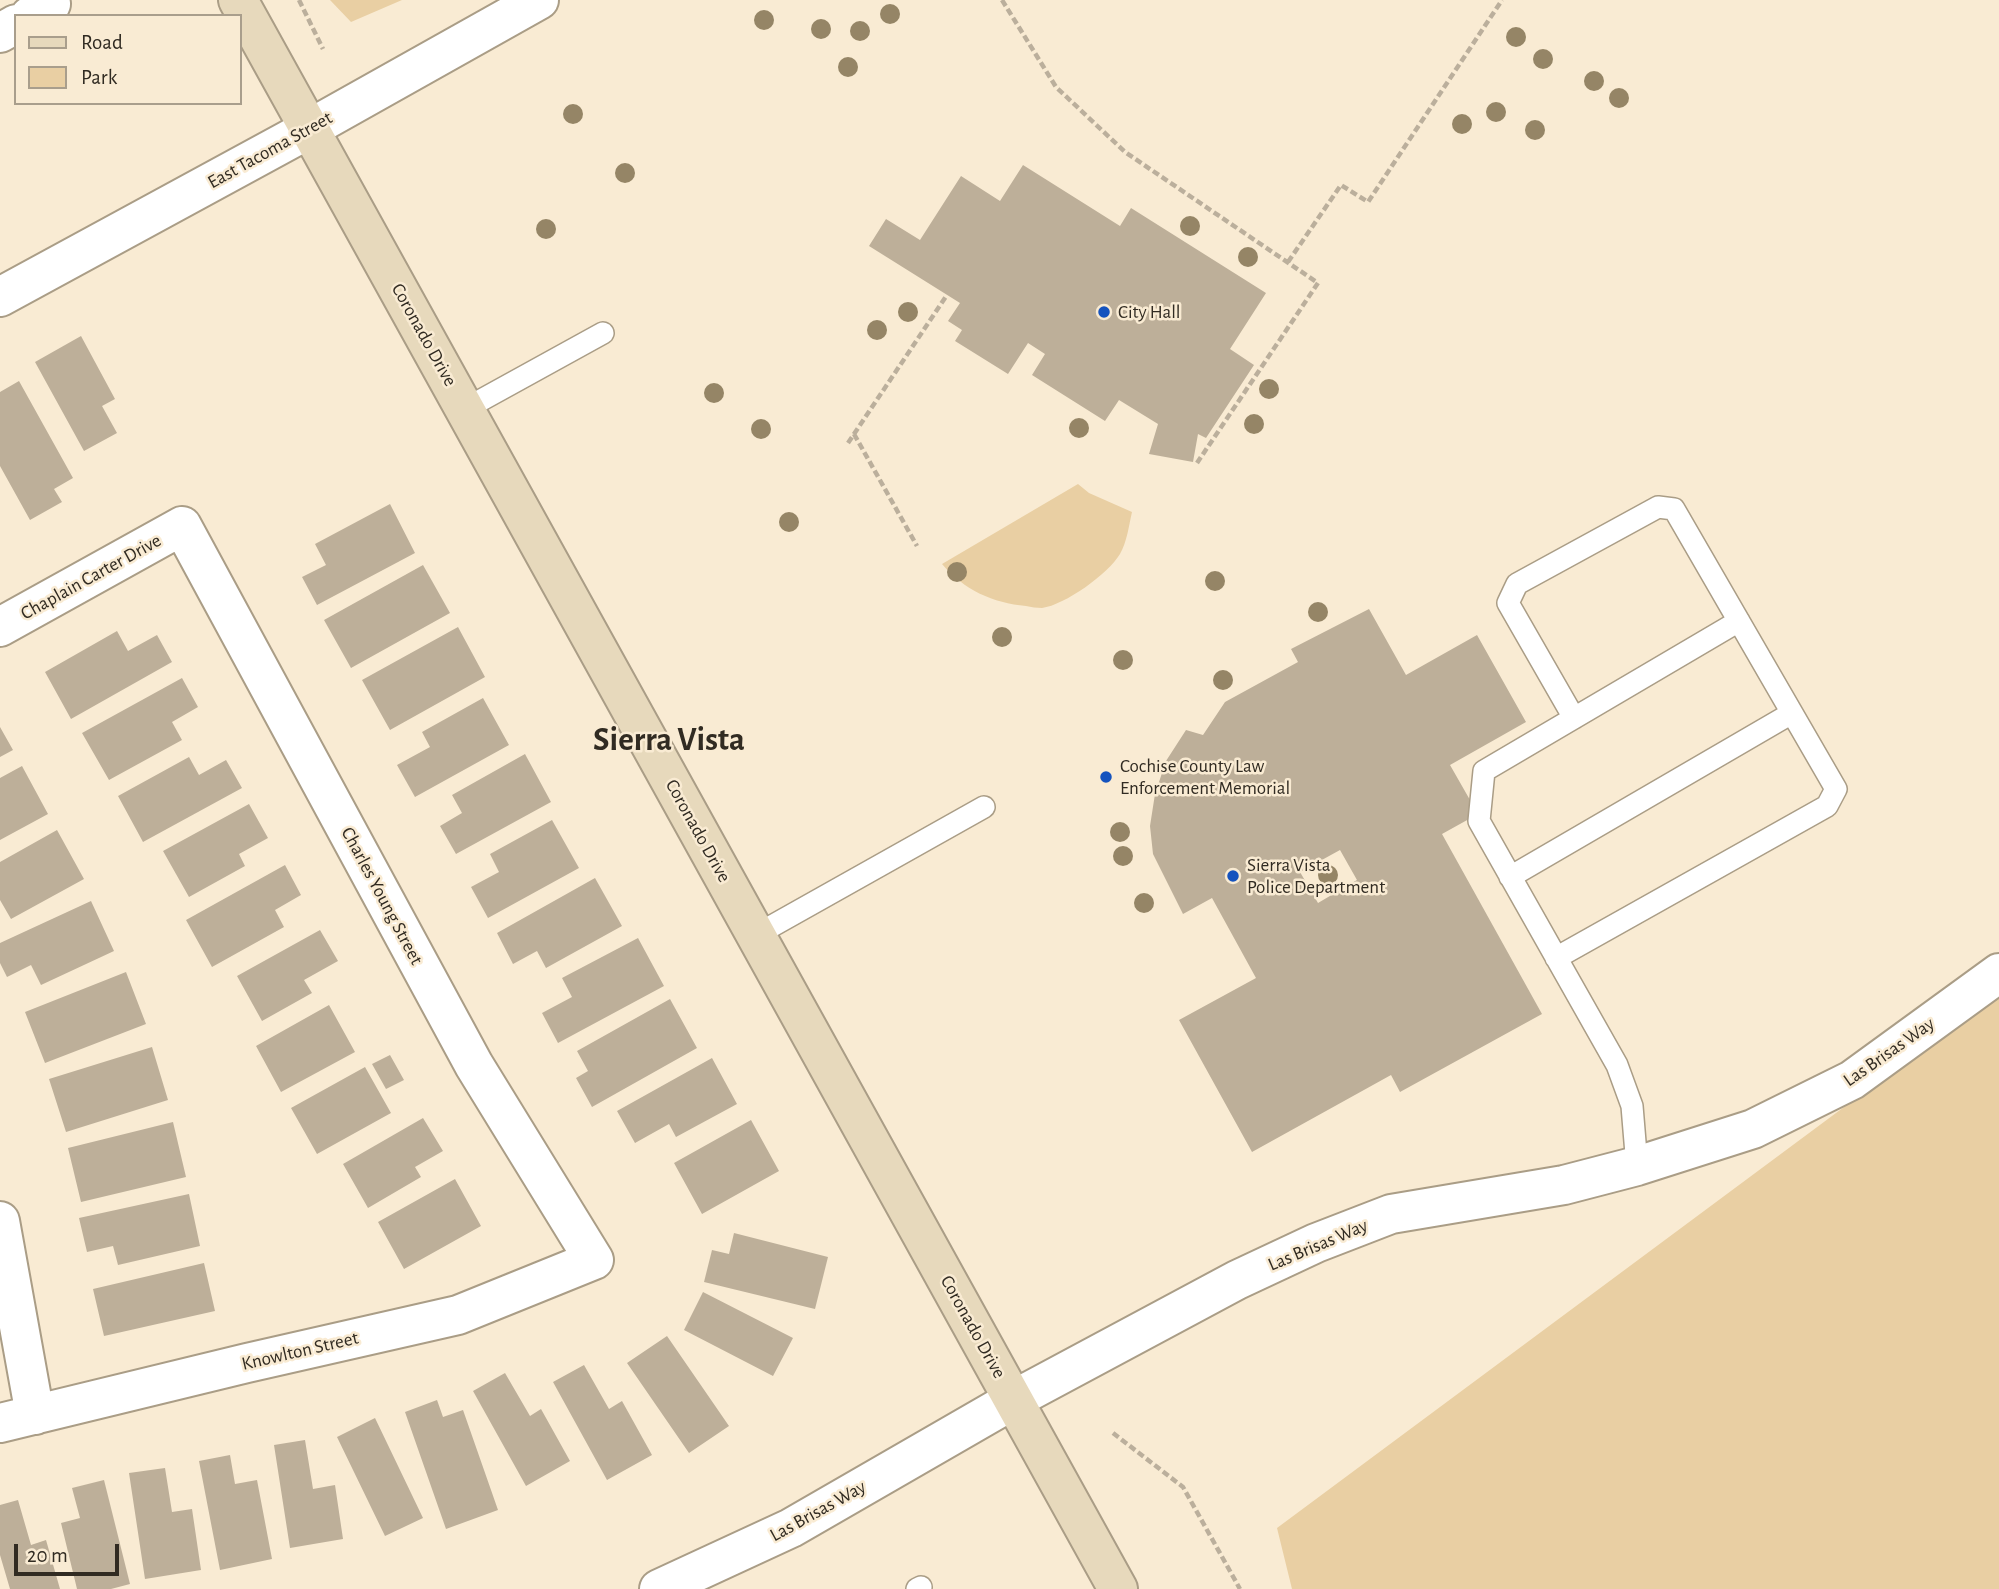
<!DOCTYPE html>
<html>
<head>
<meta charset="utf-8">
<style>
	body { margin:0 }
	#map { position:relative; width:1999px; height:1589px; overflow:hidden; background:#f9ebd3; font-family:"Alegreya Sans",sans-serif }
	canvas { display:block }
	.legend { position:absolute; left:14px; top:14px; width:228px; height:91px; box-sizing:border-box; background:#f9ebd3; border:2px solid #a99e8c; margin:0; padding:9px 12px; list-style:none; font-size:21px; color:#312b22 }
	.legend li { display:flex; align-items:center; gap:14px; height:35px }
	.legend b { width:35px; border:2px solid #a99e8c }
	.scale { position:absolute; left:14px; top:1544px; width:105px; height:32px; box-sizing:border-box; border:4px solid #312b22; border-top:0; padding-left:9px; font-size:21px; line-height:24px; white-space:nowrap; color:#312b22; -webkit-text-stroke:5px #f9ebd3; paint-order:stroke }
</style>
</head>
<body>
<div id="map">
<canvas width="1999" height="1589"></canvas>
<ul class="legend">
<li><b style="height:9px;background:#e7d9bc"></b>Road</li>
<li><b style="height:19px;background:#e9cfa3"></b>Park</li>
</ul>
<div class="scale">20 m</div>
</div>
<script>
const g = document.querySelector('canvas').getContext('2d');
g.lineJoin = 'round';
function paint(path, color) { g.fillStyle = color; g.fill(path, 'evenodd'); }
function trace(path, color, width, dash) { g.strokeStyle = color; g.lineWidth = width; g.lineCap = dash ? 'butt' : 'round'; g.setLineDash(dash || []); g.stroke(path); }
function drawText(font, color, halo, rows, align = 'center') {
  g.font = font + ' "Alegreya Sans",sans-serif'; g.lineWidth = 5; g.setLineDash([]); g.textBaseline = 'middle'; g.strokeStyle = halo; g.fillStyle = color; for (const [text, x, y, turn = 0] of rows) {
    g.save(); g.translate(x, y); g.rotate((+turn || 0) * Math.PI / 180); g.textAlign = isNaN(turn) ? turn : align; if (halo) g.strokeText(text, 0, 0); g.fillText(text, 0, 0); g.restore();
  }
}
const green = new Path2D(`
	M330 0H402L351 22Z
	M1078 484 1089 493 1132 512C1129 525 1127 542 1120 554 1108 574 1065 605 1042 608 1037 608 1031 607 1026 606 993 603 964 590 942 564Z
	M1999 992V1589H1292L1277 1528Z`);
const building = new Path2D(`
	M1023 165 1120 226 1131 208 1266 293 1230 349 1254 365 1206 438 1198 434 1193 462 1149 454 1158 424 1119 400 1105 421 1032 375 1045 354 1028 343 1008 374 955 341 962 330 948 321 960 303 869 246 886 219 920 240 961 176 1000 201Z
	M81 336 115 399 102 406 117 433 84 451 35 362Z
	M19 381 73 478 54 489 62 502 30 520 0 466V392Z
	M390 504 415 553 317 605 302 577 326 565 315 544Z
	M423 565 450 613 351 668 324 620Z
	M1369 609 1406 675 1477 635 1526 722 1450 765 1478 814 1442 834 1542 1014 1400 1092 1391 1075 1252 1152 1179 1020 1256 978 1212 898 1183 914 1153 854 1150 826 1155 794 1166 761 1186 730 1203 735 1225 702 1298 662 1291 649ZM1340 850 1357 880 1318 903 1300 872Z
	M458 627 485 677 390 730 362 680Z
	M117 631 128 651 157 635 172 662 71 719 45 672Z
	M182 678 198 707 172 722 182 740 109 780 82 733Z
	M483 698 509 745 415 797 397 765 430 747 422 732Z
	M0 727 13 750 0 757Z
	M525 754 551 802 456 854 440 826 462 813 452 795Z
	M189 757 199 775 226 760 242 788 143 842 118 796Z
	M22 766 48 814 0 840V778Z
	M249 804 268 838 239 854 245 866 189 897 163 851Z
	M552 820 579 868 488 918 471 887 499 872 490 854Z
	M57 830 84 879 11 919 0 900V862Z
	M285 865 301 895 275 910 284 927 212 967 186 920Z
	M595 878 622 926 546 968 537 951 513 964 497 933Z
	M91 901 114 951 41 985 31 965 7 977 0 963V943Z
	M320 930 338 961 304 980 312 993 262 1021 237 976Z
	M638 938 664 986 558 1043 542 1013 572 997 562 978Z
	M126 972 146 1024 45 1063 25 1012Z
	M670 999 697 1048 592 1107 576 1078 588 1071 577 1051Z
	M329 1005 355 1052 281 1092 256 1046Z
	M152 1047 168 1100 66 1132 49 1079Z
	M390 1055 404 1080 386 1089 372 1064Z
	M712 1058 737 1104 676 1137 669 1124 635 1143 617 1111Z
	M365 1067 391 1113 317 1154 291 1108Z
	M423 1118 443 1151 415 1167 421 1177 368 1208 343 1164Z
	M751 1120 779 1171 702 1214 674 1163Z
	M173 1122 186 1177 81 1202 68 1148Z
	M455 1179 481 1226 404 1269 378 1222Z
	M189 1194 200 1246 118 1265 113 1246 87 1252 79 1218Z
	M734 1233 828 1257 815 1309 704 1282 712 1250 729 1254Z
	M204 1263 215 1311 104 1336 93 1289Z
	M703 1292 793 1338 773 1376 684 1330Z
	M667 1336 729 1426 689 1453 627 1363Z
	M584 1365 609 1409 622 1401 652 1455 607 1480 553 1382Z
	M505 1373 530 1416 541 1409 570 1461 526 1486 473 1391Z
	M437 1400 443 1417 463 1410 498 1510 446 1529 405 1412Z
	M375 1418 423 1518 385 1536 337 1437Z
	M305 1440 313 1489 335 1485 343 1539 290 1548 274 1445Z
	M230 1455 235 1484 257 1480 272 1559 220 1570 199 1461Z
	M165 1468 172 1512 192 1509 201 1570 145 1579 129 1473Z
	M104 1480 130 1584 111 1589H77L61 1523 80 1518 72 1488Z
	M18 1500 31 1545 46 1540 60 1589H10L0 1555V1505Z`);
const path = new Path2D(`
	M299 0 323 49
	M1002 0 1056 87 1125 152 1318 283 1197 463
	M1288 262 1341 185 1368 202 1502 0
	M854 434 917 546
	M848 443 947 295
	M1113 1433 1183 1487 1240 1589`);
const lane = new Path2D(`
	M465 409 603 333
	M1510 877 1792 713
	M756 935 984 807
	M1556 958 1827 806 1836 789 1674 509 1658 507 1517 584 1508 603 1574 718
	M1637 1166 1632 1106 1617 1065 1479 821 1484 771 1739 621
	M917 1589 921 1587`);
const street = new Path2D(`
	M30 16 51 4 49 0
	M0 33 16 24
	M0 297 309 129 539 0
	M0 627 182 526 474 1065 594 1260 458 1315 247 1363 0 1423
	M0 1221 35 1415
	M659 1589 791 1528 1013 1400 1237 1280 1316 1243 1391 1214 1564 1185 1637 1166 1753 1129 1852 1080 1999 973`);
const secondary = new Path2D(`
	M238 0 1118 1589`);
const trees = [
	[890,14],
	[764,20],
	[821,29],
	[860,31],
	[1516,37],
	[1543,59],
	[848,67],
	[1594,81],
	[1619,98],
	[1496,112],
	[573,114],
	[1462,124],
	[1535,130],
	[625,173],
	[1190,226],
	[546,229],
	[1248,257],
	[908,312],
	[877,330],
	[1269,389],
	[714,393],
	[1254,424],
	[1079,428],
	[761,429],
	[789,522],
	[957,572],
	[1215,581],
	[1318,612],
	[1002,637],
	[1123,660],
	[1223,680],
	[1120,832],
	[1123,856],
	[1328,875],
	[1144,903]
];
const markers = [
	[1104,312,7,"#1553be"],
	[1106,777,7,"#1553be"],
	[1233,876,7,"#1553be"]
];
const streetNames = [
	["East Tacoma Street",270,150,-29],
	["Coronado Drive",424,335,61],
	["Chaplain Carter Drive",91,577,-29],
	["Coronado Drive",698,831,61],
	["Charles Young Street",382,896,62],
	["Las Brisas Way",1889,1052,-35],
	["Las Brisas Way",1318,1245,-23],
	["Coronado Drive",973,1327,61],
	["Knowlton Street",300,1351,-13],
	["Las Brisas Way",818,1511,-29]
];
const poiNames = [
	["City Hall",1118,312],
	["Cochise County Law",1120,766],
	["Enforcement Memorial",1120,788],
	["Sierra Vista",1247,865],
	["Police Department",1247,887]
];
const townNames = [
	["Sierra Vista",669,740]
];
paint(green, '#e9cfa3');
paint(building, '#bdaf99');
trace(lane, '#aa9d86', 24);
trace(street, '#aa9d86', 42);
trace(secondary, '#aa9d86', 42);
trace(path, '#bbaf9c', 4.5, [7, 3.5]);
trace(lane, '#fff', 21);
trace(street, '#fff', 38);
trace(secondary, '#e7d9bc', 38);
g.fillStyle = '#958566';
for (const [x, y] of trees) { g.beginPath(); g.arc(x, y, 10, 0, 2 * Math.PI); g.fill(); }
for (const [x, y, r, color] of markers) { const dot = new Path2D(); dot.arc(x, y, r, 0, 2 * Math.PI); g.fillStyle = color; g.fill(dot); trace(dot, '#f9ebd3', 2.5); }
drawText('19px', '#312b22', '#f9ebd3', streetNames);
drawText('19px', '#312b22', '#f9ebd3', poiNames, 'left');
drawText('bold 33px', '#312b22', '#f9ebd3', townNames);
</script>
</body>
</html>
